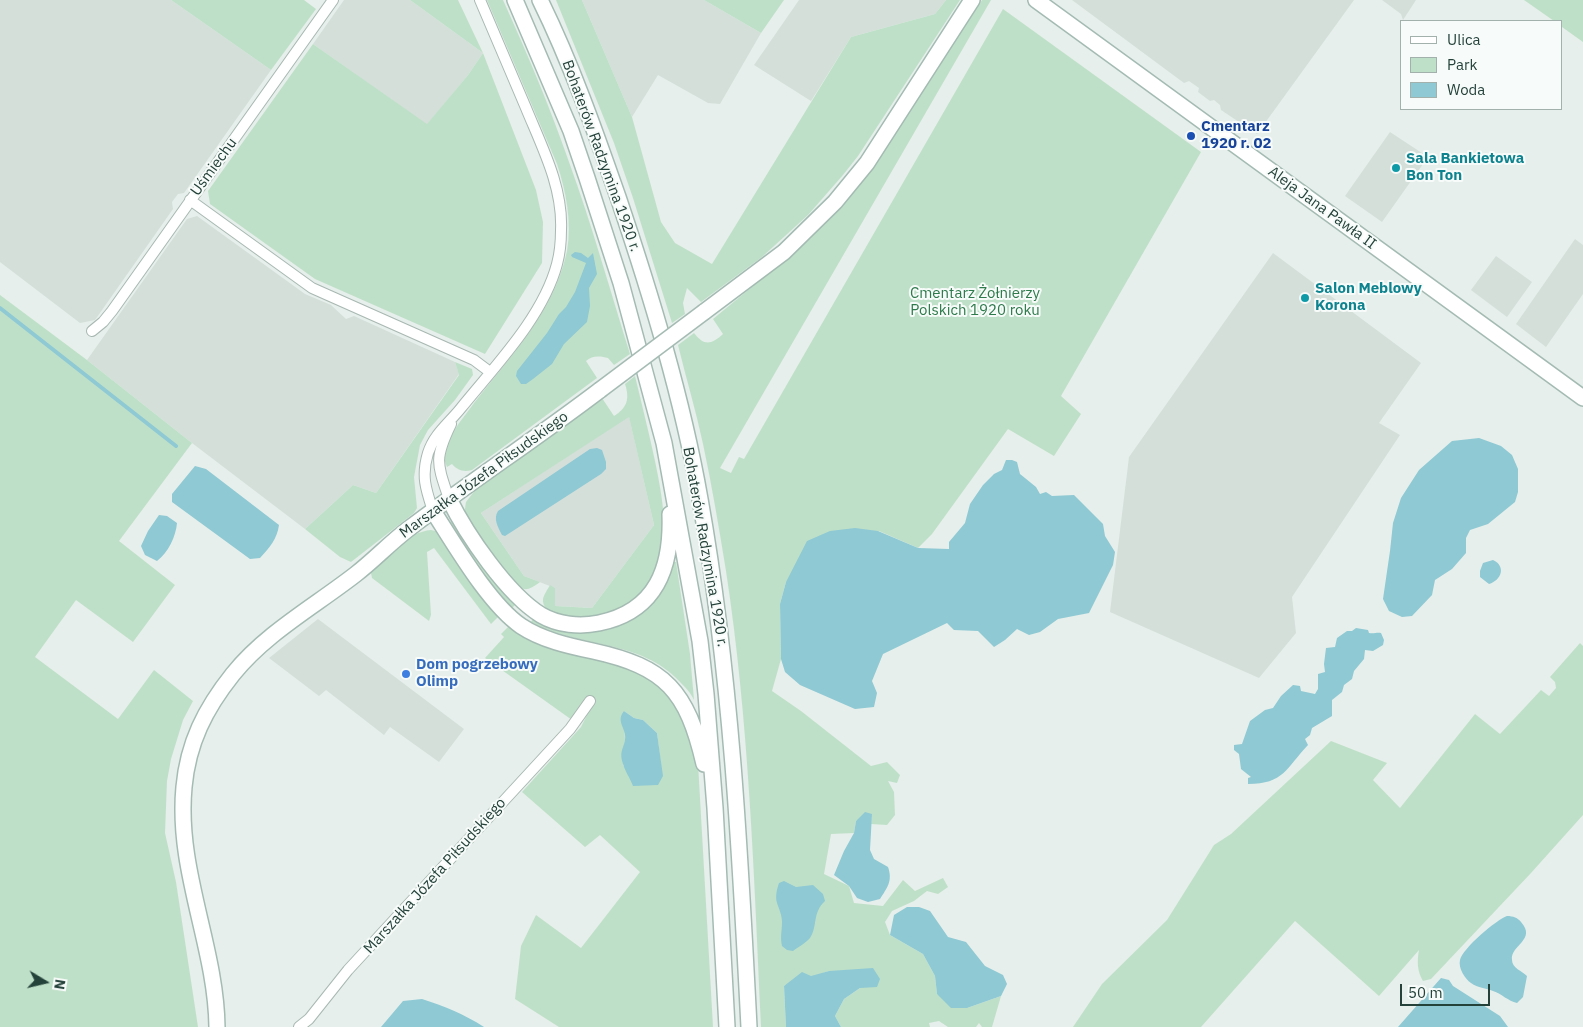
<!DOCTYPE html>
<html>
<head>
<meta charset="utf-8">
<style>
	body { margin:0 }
	#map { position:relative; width:1583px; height:1027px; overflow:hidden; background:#e6efeb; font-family:"IBM Plex Sans",sans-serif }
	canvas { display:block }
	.legend { position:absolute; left:1400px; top:20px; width:162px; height:90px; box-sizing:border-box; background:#f7fbf9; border:1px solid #a3b1ad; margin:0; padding:6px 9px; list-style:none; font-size:15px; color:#24423a }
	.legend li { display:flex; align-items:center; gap:10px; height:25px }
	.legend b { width:25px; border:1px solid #a3b1ad }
	.north { position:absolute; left:20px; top:957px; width:50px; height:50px; -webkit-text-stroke:4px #f7fbf9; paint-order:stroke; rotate:99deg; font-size:14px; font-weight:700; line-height:20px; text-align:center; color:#24423a }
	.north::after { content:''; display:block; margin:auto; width:18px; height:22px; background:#24423a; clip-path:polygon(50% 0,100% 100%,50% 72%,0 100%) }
	.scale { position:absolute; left:1400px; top:984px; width:90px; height:22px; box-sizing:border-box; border:2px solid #24423a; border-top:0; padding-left:6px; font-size:15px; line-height:18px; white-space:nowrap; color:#24423a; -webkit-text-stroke:4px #f7fbf9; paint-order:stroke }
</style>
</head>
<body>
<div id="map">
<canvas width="1583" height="1027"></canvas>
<ul class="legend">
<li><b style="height:6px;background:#fff"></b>Ulica</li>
<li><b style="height:14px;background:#bfe0c8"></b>Park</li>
<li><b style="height:14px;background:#8ec9d4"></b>Woda</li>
</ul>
<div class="north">N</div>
<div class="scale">50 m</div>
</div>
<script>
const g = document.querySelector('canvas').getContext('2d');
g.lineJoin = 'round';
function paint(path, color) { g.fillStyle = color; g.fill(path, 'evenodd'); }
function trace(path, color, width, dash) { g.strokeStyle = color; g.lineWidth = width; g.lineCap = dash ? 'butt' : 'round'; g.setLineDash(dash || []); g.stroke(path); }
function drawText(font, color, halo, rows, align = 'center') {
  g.font = font + ' "IBM Plex Sans",sans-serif'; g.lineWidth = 4; g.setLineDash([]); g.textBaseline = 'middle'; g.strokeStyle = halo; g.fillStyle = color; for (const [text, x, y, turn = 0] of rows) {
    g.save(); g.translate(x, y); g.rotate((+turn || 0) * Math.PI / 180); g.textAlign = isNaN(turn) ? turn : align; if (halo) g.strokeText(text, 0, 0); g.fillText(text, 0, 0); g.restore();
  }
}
const built = new Path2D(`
	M0 0H171L271 70 184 193 178 194 172 202 173 209 95 320 80 323 0 262Z
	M344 0H410L483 53 468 75 427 125 313 44Z
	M582 0H704L761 33 720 104 708 103 658 75 632 117Z
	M799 0H946L935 14 851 37 811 101 754 65Z
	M1072 0H1354L1257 134 1221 110 1220 105 1214 100 1210 101 1198 92 1199 88 1189 81 1184 83Z
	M1382 0H1416L1403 20 1401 14Z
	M1390 132 1428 157 1382 222 1345 196Z
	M197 216 305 294 331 305 346 319 354 316 455 362 459 374 376 493 353 485 305 529 192 443 87 360 187 219Z
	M1575 239 1583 245V294L1546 347 1516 324Z
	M1273 253 1421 363 1379 423 1400 435 1292 597 1296 633 1259 678 1110 612 1129 457Z
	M1496 256 1532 282 1507 317 1471 290Z
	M629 416 654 525 592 608 555 606V588L524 576 481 513Z
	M318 619 464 729 439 762 390 727 384 735 326 690 319 696 269 658Z`);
const green = new Path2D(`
	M171 0H304L316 9 271 70Z
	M410 0H458L483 53 536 190 543 222 542 263 485 354 315 279 210 204 208 191 313 44 427 124 468 75 483 53Z
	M487 0H503C527 53 550 107 569 162 592 225 610 290 630 354L614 365 608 358C601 356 592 355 586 361L597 378 472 470C464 472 458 471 452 464L447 467C445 462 443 457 444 452 447 436 465 416 474 403 499 371 527 340 547 304 556 288 563 269 567 251 572 222 566 191 557 164Z
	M556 0H582L632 117 661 222 675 243 712 264 851 37 935 14 946 0H960L858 156 843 175 808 215 762 257 701 302 687 288 683 303 685 314 672 323 633 198 614 143Z
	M704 0H784L761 33Z
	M982 0H991L720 468 731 473 739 457 744 459 1003 9 1201 152 1061 396 1081 414 1054 456 1008 429 932 534 918 548 879 531 786 582 780 604 781 659 772 691 801 711 871 766 887 762 900 775 897 783 888 781 894 792 895 815 887 825 871 824 872 814 856 821 854 833 831 834 824 874 849 886 854 903 883 906 903 880 915 891 943 878 948 887 938 894 927 891 914 901 892 911 885 922 890 935 923 954 935 976 937 994 967 1008 1001 996 992 1027H982L979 1023 976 1027H948L939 1021 929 1023 930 1027H841L835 1016 844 999 860 988 829 971 784 986 786 1027H761C754 875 749 721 726 571 719 528 712 486 703 444 696 411 686 378 678 345L694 333C704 346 711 345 723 334L713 319 810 239 856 188 878 157Z
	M1524 0H1583V42L1562 27V21H1554Z
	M0 295 87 360 192 443 119 541 175 585 133 642 76 600 35 657 118 719 154 670 193 701 183 720 171 759 167 781 165 833 176 882 198 1027H0Z
	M455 362 472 369 473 375 455 400 428 430 420 445 414 477 417 508 414 513 351 562 340 557 305 529 353 485 376 493 459 375Z
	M635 376C642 405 649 433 655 461 665 510 677 570 629 604 618 611 596 620 583 619 572 618 541 615 543 599 544 594 548 589 550 585L555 588V606L592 608 654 525 629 417 481 513 524 576 540 582C528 591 524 592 512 582L464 515 466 502 476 489 602 398 614 416C627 408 630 399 625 384Z
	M451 521 455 523 517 603 512 608 482 573 454 532 450 523Z
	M431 530 439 532 499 616 491 624 434 548 427 552 431 615 429 621 372 578 370 568C388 554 408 532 431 530Z
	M674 562H676L690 654 694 700C691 693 685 687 680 682 641 639 578 648 531 622L534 617C549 621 572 630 586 632 626 634 666 599 674 562Z
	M510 625 631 663 679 700 698 763 713 1027H559L515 999 521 946 536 915 581 948 640 872 600 835 585 847 522 792 581 727 594 701 572 720 485 658 504 637 501 634ZM624 711 634 718 643 720 657 733 661 765 633 785 629 774 623 765 625 740Z
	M1580 643 1583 646V815L1531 873 1431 979 1423 981C1417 971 1417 961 1419 950L1379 996 1295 921 1201 1027H1073L1102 984 1167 920 1214 845 1231 834 1331 741 1387 763 1373 780 1400 808 1475 714 1500 734 1541 690 1549 696 1556 688 1555 682 1550 677Z`);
const water = new Path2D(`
	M575 252 581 253 588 258 593 253 597 274 589 288 590 306 587 322 564 344 552 364 533 379 526 384H521L516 376 517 371 547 333 559 314 566 307 575 292 586 263 572 257 571 255Z
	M1479 438 1501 446 1512 455 1518 469V492L1515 502 1488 524 1470 530 1466 538V553L1452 569 1435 580 1432 595 1412 616 1402 617 1389 611 1383 599 1390 551 1393 523 1401 498 1419 470 1452 441Z
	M597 448 602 450 606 462V469L601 474 505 536 502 535C498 527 493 519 498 511L590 449Z
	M1006 460H1012L1017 462 1020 474 1036 487 1040 494 1046 492 1052 496 1074 495 1103 524 1105 536 1115 552 1113 565 1089 613 1058 619 1040 632 1029 635 1017 629 1005 640 994 647 978 631 954 630 947 623 883 654 872 681 877 693 874 707 855 709 800 685 785 672 781 659 780 604 786 582 807 541 830 531 855 528 878 531 918 548 949 549V542L965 523 970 504 983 485 994 474 1002 470Z
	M195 466 206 469 279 525C277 539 270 547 260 558L250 559 172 502V494Z
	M159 515 167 516 177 523C176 536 168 553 157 561L145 555 141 546 148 531Z
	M1493 560C1506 566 1502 580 1489 584L1480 577V571L1483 563Z
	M1356 628 1368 630 1369 633C1374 634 1377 632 1381 633L1384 640 1383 645 1373 651 1365 650 1364 659 1354 671 1352 679 1344 685 1342 692 1332 700V716L1312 728 1310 735 1305 739 1308 745C1286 768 1284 784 1248 784V778L1251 777 1241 769 1239 754 1234 750V745L1242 744 1250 721 1265 710 1273 708 1281 696 1293 685 1300 686 1301 691 1315 694 1318 689V674L1325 672 1324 664 1326 648 1335 647 1337 638 1347 631H1352Z
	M624 711 634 718 643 720 657 733 663 776 658 785 633 786C630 778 625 771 623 764 619 752 623 750 625 740 627 728 615 722 624 711Z
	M865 812 872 814 870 850 874 859 888 867C893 881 887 888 880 899L868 902 857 898 849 886 834 875 844 851 854 833 856 821Z
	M784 881 796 887 813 885 823 894 825 901C812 913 818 926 810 938 806 943 798 947 793 951L787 950 782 946C780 937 782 931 782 922 782 915 779 909 777 903 775 896 777 889 779 883Z
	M907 907H919L930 911 948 937 966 942 985 966 1003 975 1007 984 1001 996 967 1008H951L937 994 935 976 923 954 890 935 894 915Z
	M1507 916C1513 916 1518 918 1521 922 1537 940 1510 945 1512 960 1512 968 1522 971 1527 976L1523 997 1517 1003C1508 1001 1502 994 1493 991 1486 988 1478 988 1471 983 1465 979 1458 968 1460 960 1463 948 1496 920 1507 916Z
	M873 968 880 979 877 987 860 988 844 999 835 1016 841 1027H786L784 986 802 972 811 976 829 971Z
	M1441 978 1449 980 1453 986 1500 1016 1508 1027H1398Z
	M422 999C444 1006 464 1014 484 1027H381L403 1001Z`);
const stream = new Path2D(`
	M0 308 176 446`);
const street = new Path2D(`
	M190 200 312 288 474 360 490 372
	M92 331 103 322 112 311 333 0
	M449 499C437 463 434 459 451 424
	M433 511C426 490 421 476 428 453 434 434 449 423 461 408 495 366 543 317 557 264 560 253 561 241 561 230 563 187 542 147 526 108 511 72 495 36 480 0
	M299 1027 309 1019 348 970 570 729 590 701`);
const secondary = new Path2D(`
	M515 0 571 131 587 178 621 283 664 443 700 641 706 694 715 808 727 1027
	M540 0C571 63 595 131 618 197 651 295 682 397 700 499 731 673 740 850 749 1027
	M1036 0 1583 398
	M704 312 784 252 835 202 867 163 972 0
	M449 499C467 535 507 594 541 615 558 625 580 627 599 623 657 611 672 567 670 514
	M433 511C455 545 489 604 521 626 542 640 569 646 593 651 666 667 687 691 704 764
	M217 1027C216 946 176 870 184 787 188 743 205 709 233 674 266 633 315 606 356 574 374 560 389 544 407 530 470 482 537 438 600 390`);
const secondaryBridge = new Path2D(`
	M600 390 704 312`);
const markers = [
	[1191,136,5,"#1a4fb4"],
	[1396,168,5,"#0f9aa8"],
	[1305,298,5,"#0f9aa8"],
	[406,674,5,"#3f7fe0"]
];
const transitNames = [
	["Cmentarz",1201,127],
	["1920 r. 02",1201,144]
];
const streetNames = [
	["Bohaterów Radzymina 1920 r.",601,156,70],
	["Uśmiechu",214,167,-54],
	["Aleja Jana Pawła II",1322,208,36],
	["Marszałka Józefa Piłsudskiego",484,475,-36],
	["Bohaterów Radzymina 1920 r.",705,547,80],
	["Marszałka Józefa Piłsudskiego",435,876,-48]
];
const cultureNames = [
	["Sala Bankietowa",1406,159],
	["Bon Ton",1406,176],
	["Salon Meblowy",1315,289],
	["Korona",1315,306]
];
const parkNames = [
	["Cmentarz Żołnierzy",975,294],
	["Polskich 1920 roku",975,311]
];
const shopNames = [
	["Dom pogrzebowy",416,665],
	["Olimp",416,682]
];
paint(built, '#d4dfda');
paint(green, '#bfe0c8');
paint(water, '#8ec9d4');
trace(stream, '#8ec9d4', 4);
trace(street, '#a8b8b2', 12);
trace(secondary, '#a4bbb3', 18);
trace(street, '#fff', 10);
trace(secondary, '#fff', 15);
trace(secondaryBridge, '#a4bbb3', 18, []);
trace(secondaryBridge, '#fff', 15);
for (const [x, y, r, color] of markers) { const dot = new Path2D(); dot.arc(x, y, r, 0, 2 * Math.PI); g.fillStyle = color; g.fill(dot); trace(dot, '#f7fbf9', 2); }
drawText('bold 15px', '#164399', '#f7fbf9', transitNames, 'left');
drawText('15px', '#24423a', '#f7fbf9', streetNames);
drawText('bold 15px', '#0d838f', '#f7fbf9', cultureNames, 'left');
drawText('15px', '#2d7a4b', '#f7fbf9', parkNames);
drawText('bold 15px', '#366cbe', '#f7fbf9', shopNames, 'left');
</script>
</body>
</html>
